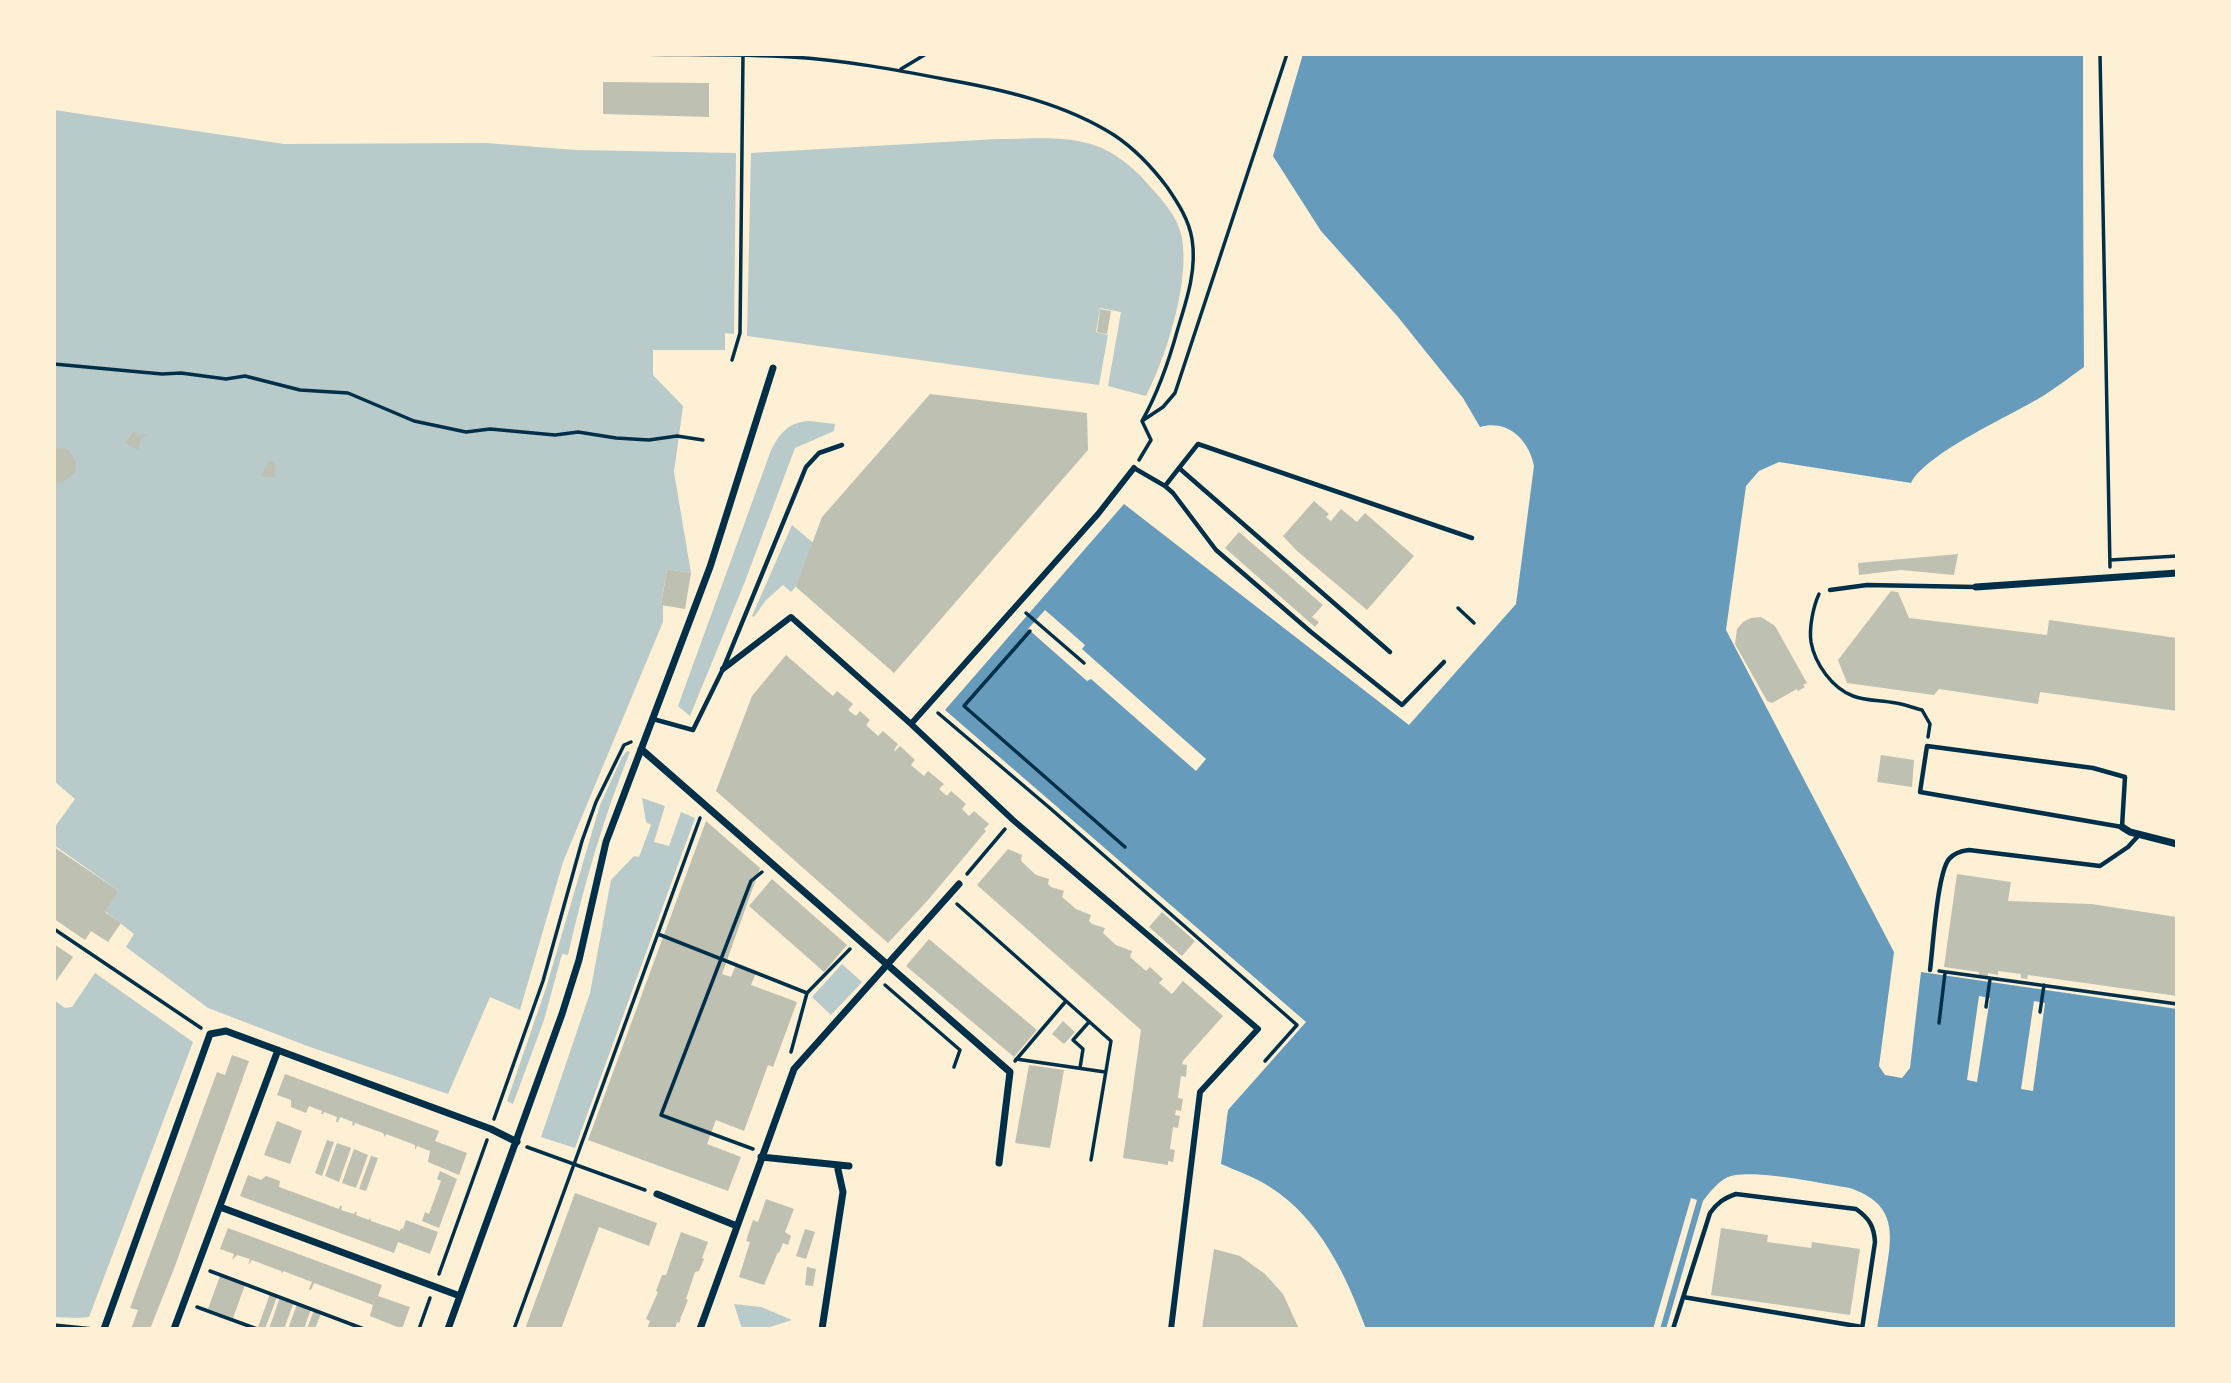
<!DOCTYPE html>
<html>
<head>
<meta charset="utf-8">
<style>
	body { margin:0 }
	#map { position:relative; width:2231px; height:1383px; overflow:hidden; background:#fdf0d5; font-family:"Roboto Condensed",sans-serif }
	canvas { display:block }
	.frame { position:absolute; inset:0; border:56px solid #fdf0d5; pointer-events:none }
</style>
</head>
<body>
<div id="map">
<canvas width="2231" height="1383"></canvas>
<div class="frame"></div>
</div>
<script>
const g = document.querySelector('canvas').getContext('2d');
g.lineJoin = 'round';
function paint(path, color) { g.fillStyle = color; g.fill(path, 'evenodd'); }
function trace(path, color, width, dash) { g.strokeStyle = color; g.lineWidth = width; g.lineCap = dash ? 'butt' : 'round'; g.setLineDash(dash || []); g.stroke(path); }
const green = new Path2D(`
	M54 110 284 144 486 143 576 150 736 153 734 334 725 333V350H653V375L683 406 674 472 691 573 667 569 661 604 663 605V622L563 862 520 1010 490 997 448 1094 310 1047 208 1008 126 947 134 934 105 911 119 891 54 845V828L75 799 54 781Z
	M997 139C1029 139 1064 135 1094 145 1114 152 1132 166 1146 182 1158 195 1171 209 1178 225 1196 267 1166 358 1146 396L1108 386 1121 312 1100 308 1096 332 1108 335 1099 385 747 336 751 153Z
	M809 421 835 424 834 431 795 448 744 584 690 716 678 706 770 453C778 435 788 422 809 421Z
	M792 525 825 553 791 592 783 585 766 600 754 617 752 616Z
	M627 751 630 752C603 819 584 884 568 955L562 954 544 1020 513 1104 507 1101 546 988 600 805 622 757Z
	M642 798 665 806 654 842 669 846 681 812 695 818 575 1148 541 1137 590 993 611 880 634 856 639 857 651 825 646 822Z
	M842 964 862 982 831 1015 812 997Z
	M95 973 193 1042 89 1317 78 1318 54 1317V1000L65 1008 72 1007Z
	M734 1304 761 1307 792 1320 764 1329H742Z`);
const water = new Path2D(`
	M1303 54H2083L2084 367C2070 377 2057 387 2043 396 2012 415 1926 453 1911 483L1779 462 1759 471 1746 486 1726 630 1894 952 1879 1066 1885 1075 1902 1078 1910 1068 1921 972 2177 1009V1329H1877C1880 1310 1883 1292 1886 1273 1893 1232 1896 1204 1850 1188 1822 1184 1748 1167 1726 1178 1716 1184 1710 1192 1703 1201L1666 1329H1366C1346 1275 1320 1219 1270 1187 1255 1177 1237 1171 1221 1164L1228 1110 1306 1022 945 710 1124 504 1409 725 1516 604 1534 466C1529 440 1508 419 1480 427L1463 398 1398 317 1321 231 1273 156Z`);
const pier = new Path2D(`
	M2083 54H2086L2087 367 2084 371Z
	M1045 610 1085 645 1082 649 1206 759 1196 771 1091 679 1087 681 1028 629Z
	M1979 996 1990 998 1977 1082 1967 1080Z
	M2034 1001 2045 1003 2033 1091 2021 1089Z
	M1691 1198 1697 1200 1660 1329H1653Z`);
const building = new Path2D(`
	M603 82 709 83V117L603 114Z
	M1100 309 1111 311 1107 334 1097 332Z
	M930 394 1087 413 1088 450 894 673 796 587 822 517Z
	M133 432 140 435 148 434 141 438 138 450 125 443Z
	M54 444 56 448 66 449 70 452 76 463 75 473 62 483 54 482Z
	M269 461H273L275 466 274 478 261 476Z
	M1314 501 1329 514 1326 517 1331 521 1341 509 1357 522 1365 513 1414 556 1367 610 1297 551 1283 536Z
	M1239 532 1323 605 1312 617 1319 622 1315 627 1225 548Z
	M1958 554 1954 575 1901 570 1859 575 1858 563Z
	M667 569 691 573 685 609 661 605Z
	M1891 591 1898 592 1909 618 2047 635 2049 620 2177 638V711L2040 692 2038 704 1939 689 1934 695 1847 683 1838 660Z
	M1761 617 1775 626 1807 683 1803 685 1805 687 1798 691 1797 689 1772 703 1767 701 1735 644 1737 629 1743 622 1751 618Z
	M786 655 833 696 837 691 853 704 848 710 856 716 860 711 870 720 866 725 878 736 883 731 898 744 894 750 895 751 900 746 915 760 911 765 924 776 928 771 944 784 939 789 947 796 951 791 966 804 962 809 969 816 974 811 989 824 984 829 986 831 928 900 888 943 716 791 752 696Z
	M1881 755 1914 760 1912 787 1877 782Z
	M706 821 760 868 722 974 731 977 736 965 756 973 751 985 797 1002 773 1067 768 1065 744 1131 716 1120 707 1144 741 1157 728 1191 588 1140Z
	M54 847 119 891 105 912 121 923 108 942 91 931 85 940 54 919Z
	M1008 849 1022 855 1021 861 1036 875 1049 879 1048 884 1051 887 1064 891 1062 897 1076 909 1091 915 1089 921 1092 924 1105 928 1103 933 1116 945 1132 951 1130 957 1146 971 1150 967 1163 979 1159 983 1172 994 1183 981 1223 1016 1183 1061 1182 1064 1187 1065 1186 1077 1181 1076 1178 1098 1183 1099 1181 1111 1176 1110 1175 1115 1180 1116 1178 1128 1173 1127 1170 1149 1175 1150 1173 1162 1168 1161V1165L1123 1158 1141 1030 977 885Z
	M1957 874 2011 882 2008 901 2091 904 2177 917V996L2028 975 2027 979 2021 978V974L1998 971V975L1988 973V976L1979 975V972L1944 967Z
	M772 879 847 945 824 972 749 906Z
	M1162 912 1195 941 1182 956 1149 927Z
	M929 939 1037 1030 1014 1057 906 966Z
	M54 944 73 957 54 984Z
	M1063 1021 1075 1032 1064 1044 1052 1034Z
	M232 1055 249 1061 175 1266 150 1329H131L138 1310 130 1308 217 1072 225 1075Z
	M1029 1065 1064 1070 1050 1148 1015 1143Z
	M285 1074 439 1131 435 1141 467 1153 459 1175 428 1162 430 1151 417 1146 415 1150V1145L386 1134 385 1137 383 1133 355 1123 354 1126 352 1125 353 1122 340 1117 338 1122H336L337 1117 324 1112 323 1114H321L322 1111 309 1106 306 1113 291 1107V1100L277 1095Z
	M277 1121 302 1131 290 1164 264 1155Z
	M327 1140 334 1142 322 1176 315 1173Z
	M337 1143 351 1148 339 1182 325 1176Z
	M354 1149 368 1155 356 1188 342 1183Z
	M371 1156 378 1158 366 1191 359 1189Z
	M440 1171 457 1179 439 1228 422 1221 425 1212 429 1214 441 1181 437 1179Z
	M248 1175 261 1180 266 1176 280 1181 279 1187 339 1209 340 1206H342L341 1210 354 1214 355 1212H357L356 1215 369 1220 370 1217 371 1221 400 1231 401 1228 403 1229 406 1220 438 1232 430 1254 398 1242 394 1253 240 1196Z
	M575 1193 657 1223 649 1246 599 1227 561 1329H525Z
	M766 1199 794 1209 785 1232 791 1236 788 1245 783 1243 779 1253 778 1252 764 1285 739 1277 750 1242 746 1241 753 1220 758 1222Z
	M228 1228 382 1285 378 1296 410 1307 402 1329 370 1316 373 1305 314 1283 311 1290 309 1289 312 1282 283 1271 282 1274 281 1271 252 1260 248 1265 250 1259 237 1255 232 1260 234 1254 220 1249Z
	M1721 1228 1768 1235 1767 1242 1811 1248 1812 1242 1860 1249 1850 1315 1711 1295Z
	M805 1229 815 1232 806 1259 796 1256Z
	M681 1232 708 1242 702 1258 704 1259 699 1271 695 1272 686 1299 688 1300 681 1317H679L681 1318 679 1323 677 1322 675 1329H647L650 1321 646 1319 658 1292 656 1291 662 1275H666Z
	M1214 1249 1240 1256 1265 1274 1283 1294 1299 1329H1202Z
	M807 1267 816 1269 813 1286 805 1285Z
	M220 1276 245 1285 233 1318 208 1309Z
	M270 1294 277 1297 265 1329H263L258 1327Z
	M280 1297 294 1302 284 1329H269Z
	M297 1304 311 1309 304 1329H288Z
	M314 1310 321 1313 315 1329H307Z`);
const path = new Path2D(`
	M637 54C689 55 740 54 791 57 844 60 897 70 949 80 1005 90 1065 104 1114 135 1135 149 1152 167 1167 187 1178 203 1189 220 1192 239 1197 269 1187 299 1178 328 1169 361 1159 391 1142 421
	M2100 54 2110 567
	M901 69 926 54
	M732 360 740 333 743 55
	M54 364 162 374 181 373 226 379 245 376 300 390 348 393 414 421 466 432 490 429 555 435 578 432 616 438 649 440 677 436 703 440
	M1139 460 1151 440 1142 421 1163 407 1175 393 1287 54
	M2110 560 2177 556
	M1819 594C1813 607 1809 628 1811 642 1815 664 1832 688 1853 696 1866 701 1881 700 1896 703 1904 704 1913 708 1922 710L1930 724 1928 737
	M1458 608 1474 623
	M1026 613 1084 663
	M1030 631 964 706 1125 847
	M938 713 1051 809 1297 1025 1265 1061
	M967 874 1005 829
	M957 904 1111 1041 1091 1160
	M54 929 201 1028
	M658 934 807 993
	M1939 971 2177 1004
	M885 985 960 1050 954 1067
	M1986 1007 1990 979
	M2040 1012 2044 985
	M1939 1023 1945 973
	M791 1052 807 993 850 949
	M1016 1059 1105 1072
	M1015 1061 1066 1001
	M1080 1068 1083 1049 1073 1040 1089 1022
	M494 1119 543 981 582 841 596 802 624 745 631 742
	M527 1147 645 1190
	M753 1149 661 1115 751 881 762 872
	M210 1271 364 1329
	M439 1274 487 1140
	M197 1307 257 1329
	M54 1325 94 1329
	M419 1329 430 1298
	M514 1329 700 818`);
const service = new Path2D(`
	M1134 468 1165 486 1179 468 1390 652
	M1179 468 1198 444 1472 538
	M1165 486 1173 493 1216 550 1311 632 1402 705 1444 662
	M1830 590 1867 585 1975 587
	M653 719 693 730 723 669 806 467 819 453 842 445
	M1927 746 2093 768 2125 777 2122 827 1920 792Z
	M1930 970C1933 948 1937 874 1949 859 1954 853 1961 851 1969 850L2100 866 2128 847 2139 835
	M1683 1297 1862 1327
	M1673 1329 1710 1213C1717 1203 1724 1198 1736 1194L1856 1209C1869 1218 1874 1226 1875 1242L1862 1329`);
const pedestrian = new Path2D(`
	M723 669 791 617 911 724 1013 820 1258 1029 1200 1092 1171 1329
	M911 724 1098 514 1134 468`);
const minor = new Path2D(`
	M1976 587 2177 573
	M641 749 1010 1072 999 1163
	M2122 827 2130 832 2177 844
	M761 1157 849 1166
	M657 1194 737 1226
	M220 1207 460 1296
	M104 1329 210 1034 226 1031 491 1129 517 1142
	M174 1329 278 1050
	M448 1329 562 1014 579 960 606 842 710 567 773 368
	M700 1329 794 1069 959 884
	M822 1329 843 1192 837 1165`);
paint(green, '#b9caca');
paint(water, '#669bbc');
paint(pier, '#fdf0d5');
paint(building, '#bec0b2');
trace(path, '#003049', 3.5);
trace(service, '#003049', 4.5);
trace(pedestrian, '#003049', 6);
trace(minor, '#003049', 7);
</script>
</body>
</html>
